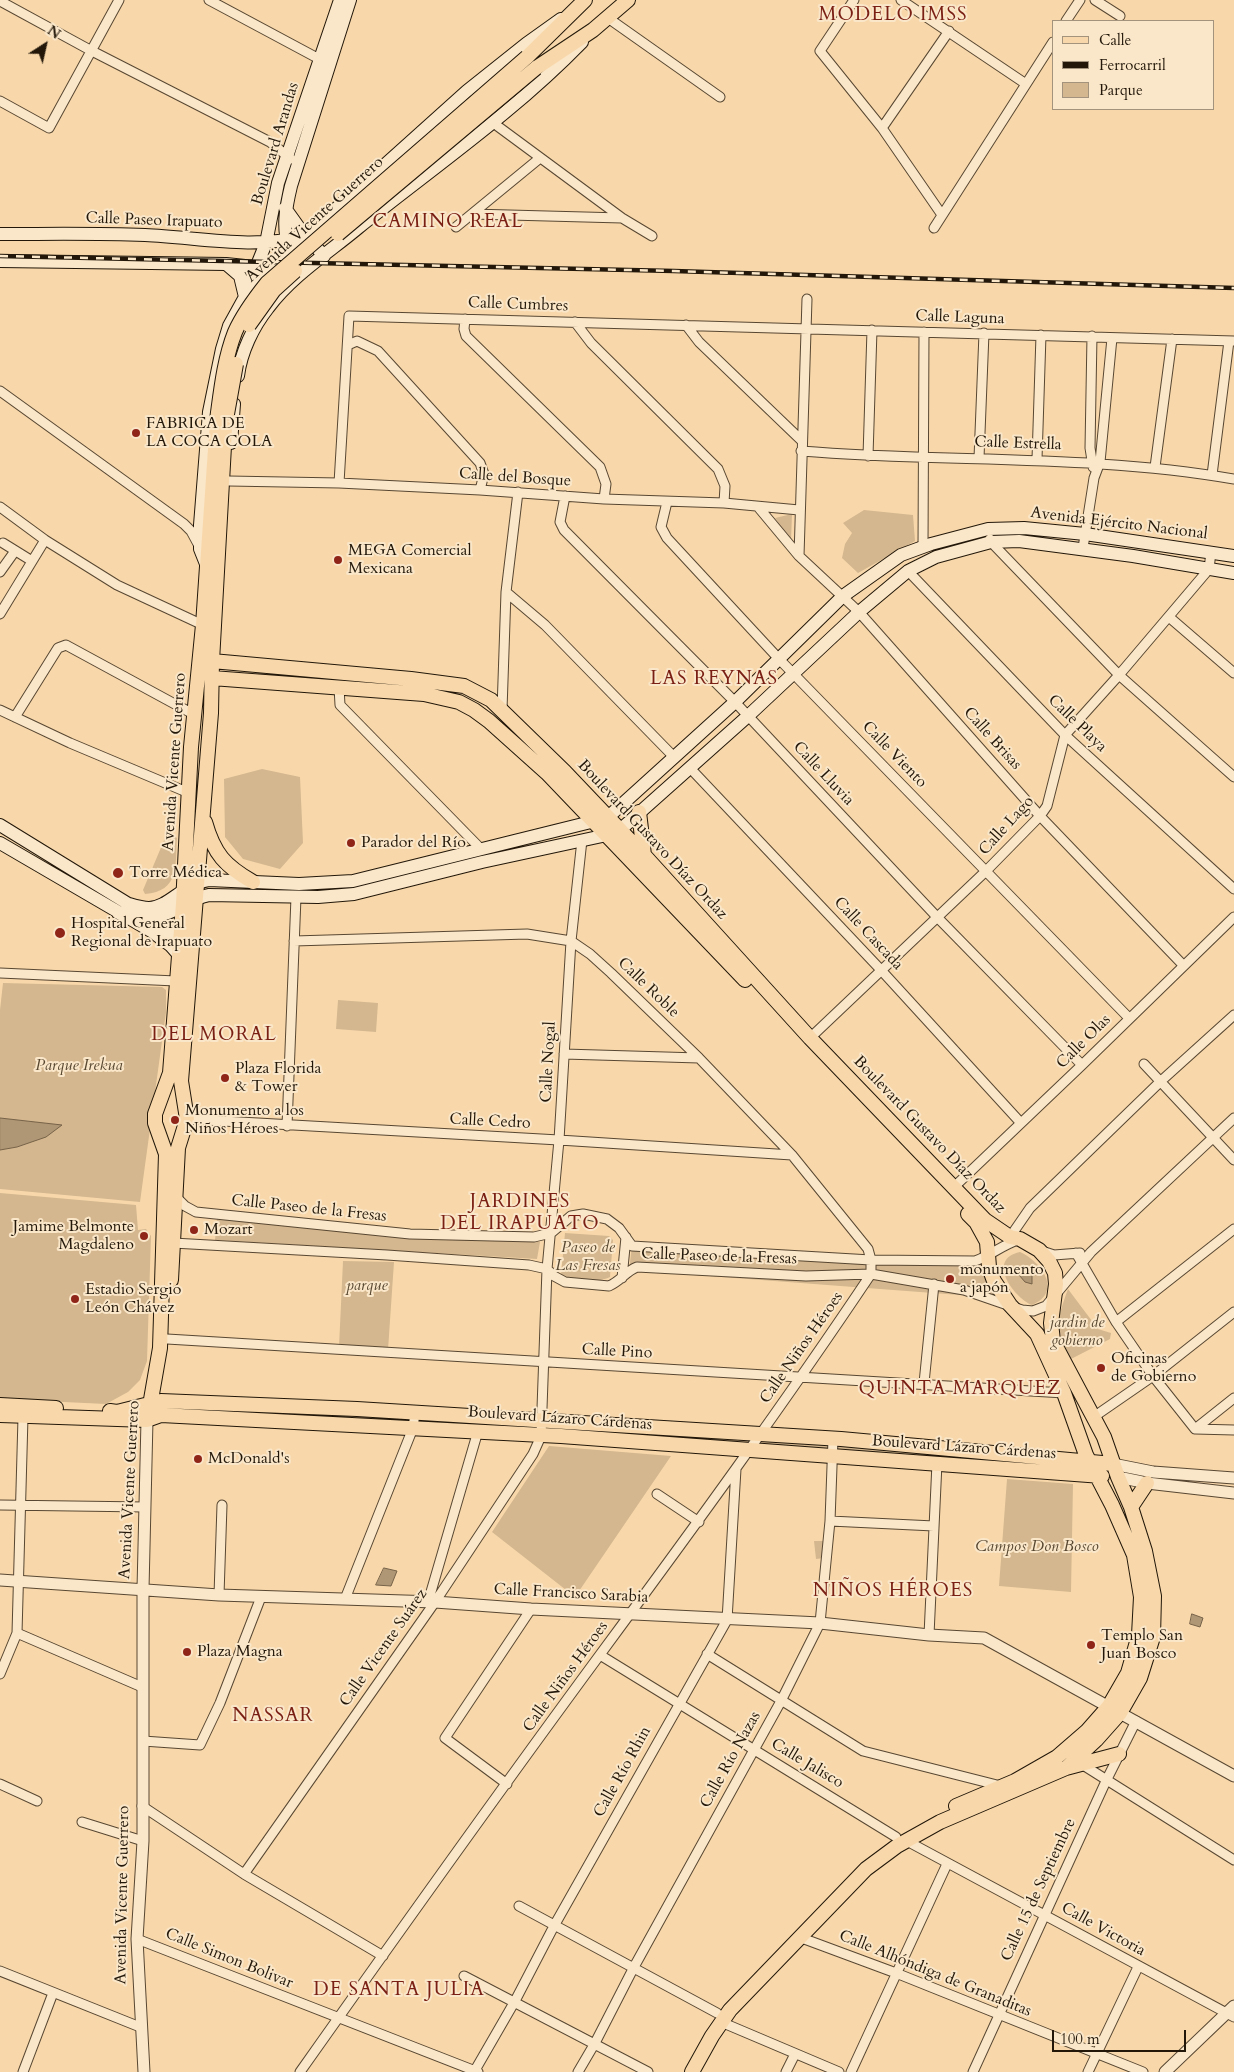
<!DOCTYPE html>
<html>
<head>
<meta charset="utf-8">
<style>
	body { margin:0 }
	#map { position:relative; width:1234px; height:2072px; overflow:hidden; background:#f8d8ab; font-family:Cardo,serif }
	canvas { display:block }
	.legend { position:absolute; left:1052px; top:20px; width:162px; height:90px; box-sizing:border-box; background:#fae6c8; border:1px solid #a4937c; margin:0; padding:6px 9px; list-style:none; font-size:15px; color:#221709 }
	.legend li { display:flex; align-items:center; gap:10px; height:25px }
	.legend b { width:25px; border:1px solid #a4937c }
	.north { position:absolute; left:20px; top:20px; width:50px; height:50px; -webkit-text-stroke:4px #fae6c8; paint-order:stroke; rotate:35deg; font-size:14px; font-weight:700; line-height:20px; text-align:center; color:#221709 }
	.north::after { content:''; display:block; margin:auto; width:18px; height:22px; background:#221709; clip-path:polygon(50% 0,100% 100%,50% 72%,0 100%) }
	.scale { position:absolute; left:1052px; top:2030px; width:134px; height:22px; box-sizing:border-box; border:2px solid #221709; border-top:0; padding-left:6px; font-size:15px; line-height:18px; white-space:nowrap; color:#221709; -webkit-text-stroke:4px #fae6c8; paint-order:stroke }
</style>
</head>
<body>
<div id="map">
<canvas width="1234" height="2072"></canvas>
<ul class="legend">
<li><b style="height:6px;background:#f8d8ab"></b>Calle</li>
<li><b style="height:6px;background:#221709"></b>Ferrocarril</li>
<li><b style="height:14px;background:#d4b78f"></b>Parque</li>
</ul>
<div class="north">N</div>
<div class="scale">100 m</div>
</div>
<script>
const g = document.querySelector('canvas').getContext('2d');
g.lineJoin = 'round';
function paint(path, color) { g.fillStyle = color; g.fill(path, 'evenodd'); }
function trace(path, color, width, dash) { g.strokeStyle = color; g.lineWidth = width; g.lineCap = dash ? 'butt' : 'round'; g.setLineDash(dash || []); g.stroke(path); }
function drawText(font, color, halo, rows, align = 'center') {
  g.font = font + ' Cardo,serif'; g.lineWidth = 4; g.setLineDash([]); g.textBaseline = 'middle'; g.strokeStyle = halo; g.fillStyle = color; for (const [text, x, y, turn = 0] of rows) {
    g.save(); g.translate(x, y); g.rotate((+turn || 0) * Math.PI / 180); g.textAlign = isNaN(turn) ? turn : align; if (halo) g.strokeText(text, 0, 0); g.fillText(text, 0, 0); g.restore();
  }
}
const green = new Path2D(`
	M864 510 913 515 915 541 858 573 842 558 845 544 852 533 843 523Z
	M792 514 791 542 775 518Z
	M262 769 300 777 303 843 280 869 243 859 225 837 224 779Z
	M168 831 177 838C175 866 180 891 145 894L143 890Z
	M3 983 162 987 166 990V1012L140 1202 0 1189V1010Z
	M338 1000 378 1003 376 1032 336 1029Z
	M0 1193 136 1205 138 1230 146 1229 151 1236 147 1361 140 1380 128 1392 106 1404 0 1399Z
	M217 1219 540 1242 537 1259 215 1240Z
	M565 1233 609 1236 613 1240 610 1277C599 1283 571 1283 561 1275Z
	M632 1246 983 1266 999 1298 629 1270Z
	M1020 1252C1042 1262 1063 1292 1032 1305 1013 1297 986 1259 1020 1252Z
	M343 1261 394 1262 388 1350 339 1347Z
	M1068 1289 1098 1329 1111 1333 1110 1339 1071 1359C1055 1327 1056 1322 1068 1289Z
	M171 1405 536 1422V1429L171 1415Z
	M550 1421 1065 1460 1064 1470 551 1433Z
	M549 1446 671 1456 575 1597 492 1532Z
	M1007 1479 1073 1484 1071 1592 999 1586Z
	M814 1541H823L824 1558 816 1559Z`);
const water = new Path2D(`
	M0 1118 62 1125 46 1137 17 1147 0 1150Z
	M1020 1268H1026L1032 1276V1284L1025 1282 1019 1275Z
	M384 1568 397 1571 391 1586 376 1585Z
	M1192 1614 1203 1618 1200 1627 1190 1624Z`);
const minor = new Path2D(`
	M209 0 323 61
	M854 0 820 51 882 128 942 215
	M901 0 1026 84
	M1095 0 1120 16
	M0 1 90 50 270 142 291 159
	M608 18 720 97
	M1066 21 1080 0
	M0 101 49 128 119 0
	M492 122 622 218 652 236
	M882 128 949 31
	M472 214 622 218
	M456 227 540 158
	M934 228 1053 42
	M465 319 464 329 466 336 600 467 606 484 604 499
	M575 322 591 343 718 469 725 486 724 503
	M686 325 699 342 801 440
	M1092 336 1090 448 1093 467
	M348 345 357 341 378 351 480 463 484 474 480 490
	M0 391 184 524 191 531 198 544
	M801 451C947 463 1089 454 1234 479
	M868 456 872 330
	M979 458 984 333
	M1037 459 1041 335
	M1155 467 1172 339
	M1212 475 1229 341
	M229 481 339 483 480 490 604 499 724 503 799 510
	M339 483 349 316 1234 341
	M565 496 560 522 564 530 735 702 937 917 1082 1065
	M667 502 661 527 667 538 779 659 1129 1018
	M0 507 45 540 117 585 203 625
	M759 508 799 556 859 612 1040 816 1183 965
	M990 539 991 542 1119 675 1234 777
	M3 543 32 561
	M923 547 924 332
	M1083 548 1094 478 1100 462 1112 338
	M799 556 807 299
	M908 571 1065 735 1234 889
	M0 572 15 551
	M506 592 545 625 674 757
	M0 614 45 540
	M1169 617 1234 673
	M339 687 340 705 480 848
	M0 710 70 743 189 793
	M502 710 506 592 518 492
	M15 717 58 648 66 645 195 715
	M690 768 881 970 1020 1122
	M294 941 527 934 571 941 590 954 611 973 699 1058 792 1155 868 1249 871 1260V1274C784 1404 692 1530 599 1656 498 1793 399 1932 300 2072
	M0 973 176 981
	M810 1038 986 871 1040 816 1047 806 1065 735 1119 675 1209 569 1211 552
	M564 1054 699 1058
	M1144 1064 1234 1160
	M187 1119 559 1140 792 1155
	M287 1126 296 897
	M954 1187 1082 1065 1234 917
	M176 1197 185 1206 196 1212 410 1234 534 1237 551 1233 571 1216 583 1214 607 1219 619 1228 632 1246 871 1260 975 1261C990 1256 1002 1245 1018 1240
	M1010 1237 1030 1208 1161 1081 1234 1015
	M173 1243 387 1255 529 1265 547 1269 554 1276 565 1282 609 1286C621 1281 626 1271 637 1267L806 1276 871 1274 964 1290 1022 1310 1033 1311 1046 1306 1091 1252 1234 1118
	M1042 1251 1054 1255 1080 1253
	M1076 1253 1116 1322 1153 1376 1195 1429
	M622 1278 626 1237
	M1116 1322 1234 1229
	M167 1339 1064 1393
	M924 1383 934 1284
	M1095 1416 1153 1376 1234 1312
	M1195 1429 1234 1398
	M1195 1429 1234 1430
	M657 1494 699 1522
	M0 1505 145 1507
	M830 1521 934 1526
	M219 1595 222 1505
	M345 1599 413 1428 415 1413
	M428 1602 478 1431
	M17 1633 142 1687
	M929 1635 937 1463
	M707 1654 863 1751 1001 1786
	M600 1655 896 1837
	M0 1674 17 1633 23 1417
	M143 1741 200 1745 220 1703 261 1597
	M1083 1765 1234 1860
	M0 1784 37 1801
	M507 1784 445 1738 531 1609
	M142 1806 244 1874 383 1956
	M82 1822 143 1841
	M905 1840 1234 2017
	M244 1874 435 1602 533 1454 541 1436 547 1269 559 1140 571 941 582 840
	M519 1906 717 2013
	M799 1937 896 1973 1143 2072
	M137 1939 478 2072
	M0 1971 140 2027
	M464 1976 648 2072
	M721 2022 839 2072
	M23 2072 53 1993
	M474 2072 515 2001 554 1926 727 1620 736 1469
	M578 2072 595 2043 634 1967 781 1701 820 1623 830 1521 833 1439
	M786 2072 795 2054
	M851 2072 947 1864
	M973 2072 1106 1781 1136 1721
	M1088 2072 1138 1967`);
const tertiary = new Path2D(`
	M1113 1464 1153 1472 1234 1478
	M1118 1477 1147 1483 1234 1493
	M0 1580 219 1595 435 1602 531 1609 820 1623 929 1635 984 1638 1234 1776
	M144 2072 137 1939 143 1841V1589L147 1420
	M1165 2072 1234 2006`);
const secondary = new Path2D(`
	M285 208 300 229 324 256
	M0 234C48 234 96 233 145 235 197 237 252 250 304 236
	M289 248C282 227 286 207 291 186L350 0
	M0 261 226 264 264 268
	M226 264 240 276 245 297
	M249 285 266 243 278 183 340 0
	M238 376C241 352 253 327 268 308 292 276 328 253 358 228 434 167 514 112 582 42
	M231 443 234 404
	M206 564 200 549V525L209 412 222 349 229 326 245 297 289 251 467 91 526 44 561 19
	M0 825 148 916 173 934 185 947
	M0 843 151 931 171 946 179 955
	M126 903C133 905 142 908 149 908 168 908 184 883 209 880L299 884 353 881 607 818 735 702 843 596 901 555 931 544 988 529 1024 528 1085 534 1234 556
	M118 913C131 915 148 919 162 915 179 911 190 898 209 895L318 897 354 894 482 862 607 835 620 830 748 716 859 612 908 571 936 557 991 542 1019 541 1133 556 1234 573`);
const primary = new Path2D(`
	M527 57 585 0
	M536 68 593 30 628 0
	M212 661 411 679 464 686 491 700 565 772 644 855 810 1038 985 1220 1010 1237 1020 1239 1039 1250 1049 1261 1055 1273 1056 1284 1051 1323 1053 1341 1104 1437 1118 1477 1131 1507 1145 1551 1154 1596 1153 1637 1140 1678 1120 1713 1096 1740 1066 1768 940 1822 897 1846 866 1869 730 2010 712 2036 692 2072
	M212 678 424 694 459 702 474 710 489 721 547 773 745 980
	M639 812 644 855
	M205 822C214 854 225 866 253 882
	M171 1280 178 1148 187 1119 181 1081 211 713 212 661 225 428
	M0 1405 56 1408
	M110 1411 117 1412 161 1401 357 1409 841 1439 1113 1464
	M149 1411 160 1348 166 1154 155 1123V1114L170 1073 183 904 191 747 203 625 217 420
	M0 1415 147 1420 161 1415 561 1436 1102 1476
	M1131 1507 1147 1483
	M1066 1768 1119 1754
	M956 1806 1015 1781 1057 1757 1087 1731 1109 1706 1128 1673 1139 1635 1141 1597 1134 1555 1112 1505 1086 1455 1064 1393 1037 1334 1010 1305 994 1281 989 1267 987 1242 976 1222 968 1214`);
const rail = new Path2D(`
	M0 256 674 271 1234 288`);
const primaryBridge = new Path2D(`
	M338 234 536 68
	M249 325 274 290 295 271
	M227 414 236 364
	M217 420C221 391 224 360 235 332 243 314 255 298 267 283L527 57`);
const markers = [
	[136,433,5,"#8f2418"],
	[338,560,5,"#8f2418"],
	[351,843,5,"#8f2418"],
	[118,873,6,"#8f2418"],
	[60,933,6,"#8f2418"],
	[225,1078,5,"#8f2418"],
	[175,1120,5,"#8f2418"],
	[194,1230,5,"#8f2418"],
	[144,1236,5,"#8f2418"],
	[950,1279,5,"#8f2418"],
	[75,1299,5,"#8f2418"],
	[1101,1368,5,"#8f2418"],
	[198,1459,5,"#8f2418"],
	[1091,1645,5,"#8f2418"],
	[187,1652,5,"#8f2418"]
];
const streetNames = [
	["Boulevard Arandas",276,144,-73],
	["Avenida Vicente Guerrero",315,220,-42],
	["Calle Paseo Irapuato",154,221,2],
	["Calle Cumbres",518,305,2],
	["Calle Laguna",960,318,2],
	["Calle Estrella",1018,444,2],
	["Calle del Bosque",515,478,4],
	["Avenida Ejército Nacional",1119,524,7],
	["Calle Playa",1077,724,44],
	["Calle Brisas",992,739,48],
	["Calle Viento",894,755,46],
	["Avenida Vicente Guerrero",175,762,-86],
	["Calle Lluvia",823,774,47],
	["Calle Lago",1007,826,-48],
	["Boulevard Gustavo Díaz Ordaz",652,840,47],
	["Calle Cascada",868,934,47],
	["Calle Roble",648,988,44],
	["Calle Olas",1084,1042,-45],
	["Calle Nogal",549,1062,-87],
	["Calle Cedro",490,1122,3],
	["Boulevard Gustavo Díaz Ordaz",929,1135,46],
	["Calle Paseo de la Fresas",309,1209,6],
	["Calle Paseo de la Fresas",719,1257,2],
	["Calle Niños Héroes",802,1348,-55],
	["Calle Pino",617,1352,3],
	["Boulevard Lázaro Cárdenas",560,1419,4],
	["Boulevard Lázaro Cárdenas",964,1448,4],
	["Avenida Vicente Guerrero",130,1490,-87],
	["Calle Francisco Sarabia",571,1594,3],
	["Calle Vicente Suárez",384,1648,-55],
	["Calle Niños Héroes",566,1677,-54],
	["Calle Río Nazas",731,1760,-61],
	["Calle Jalisco",807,1764,31],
	["Calle Río Rhin",623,1772,-61],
	["Calle 15 de Septiembre",1039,1890,-65],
	["Avenida Vicente Guerrero",123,1895,-89],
	["Calle Victoria",1103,1930,29],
	["Calle Simon Bolivar",229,1959,22],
	["Calle Alhóndiga de Granaditas",935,1974,22]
];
const poiNames = [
	["FABRICA DE",146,424],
	["LA COCA COLA",146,442],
	["MEGA Comercial",348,551],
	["Mexicana",348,569],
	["Parador del Río",361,843],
	["Torre Médica",129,873],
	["Hospital General",71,924],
	["Regional de Irapuato",71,942],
	["Plaza Florida",235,1069],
	["& Tower",235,1087],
	["Monumento a los",185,1111],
	["Niños Héroes",185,1129],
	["Jamime Belmonte",134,1227,"right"],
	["Magdaleno",134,1245,"right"],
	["Mozart",204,1230],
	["monumento",960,1270],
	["a japón",960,1288],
	["Estadio Sergio",85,1290],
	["León Chávez",85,1308],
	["Oficinas",1111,1359],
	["de Gobierno",1111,1377],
	["McDonald's",208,1459],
	["Templo San",1101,1636],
	["Juan Bosco",1101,1654],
	["Plaza Magna",197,1652]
];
const parkNames = [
	["Parque Irekua",79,1066],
	["Paseo de",588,1248],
	["Las Fresas",588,1266],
	["parque",367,1286],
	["jardin de",1077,1323],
	["gobierno",1077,1341],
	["Campos Don Bosco",1037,1547]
];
const quarterNames = [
	["MODELO IMSS",893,16],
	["CAMINO REAL",448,223],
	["LAS REYNAS",714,680],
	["DEL MORAL",214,1036],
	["JARDINES",520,1203],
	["DEL IRAPUATO",520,1225],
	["QUINTA MARQUEZ",960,1390],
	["NIÑOS HÉROES",893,1592],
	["NASSAR",273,1717],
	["DE SANTA JULIA",399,1991]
];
paint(green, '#d4b78f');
paint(water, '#af9674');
trace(water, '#776349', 1);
trace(minor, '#584732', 11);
trace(tertiary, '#584732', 13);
trace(secondary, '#221709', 14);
trace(primary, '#221709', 16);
trace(minor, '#fae6c8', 9);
trace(tertiary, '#fae6c8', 11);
trace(secondary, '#fae6c8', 12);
trace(primary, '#f8d8ab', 14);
trace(rail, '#221709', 4.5);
trace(rail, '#fae6c8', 2.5, [8]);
trace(primaryBridge, '#221709', 16, []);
trace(primaryBridge, '#f8d8ab', 14);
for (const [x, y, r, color] of markers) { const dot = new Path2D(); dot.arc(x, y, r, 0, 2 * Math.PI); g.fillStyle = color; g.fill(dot); trace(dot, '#fae6c8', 2); }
drawText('16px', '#221709', '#fae6c8', streetNames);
drawText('16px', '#221709', '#fae6c8', poiNames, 'left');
drawText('italic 16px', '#574731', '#fae6c8', parkNames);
g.letterSpacing = '1px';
drawText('19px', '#7a1f14', '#fae6c8', quarterNames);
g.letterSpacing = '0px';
</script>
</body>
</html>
